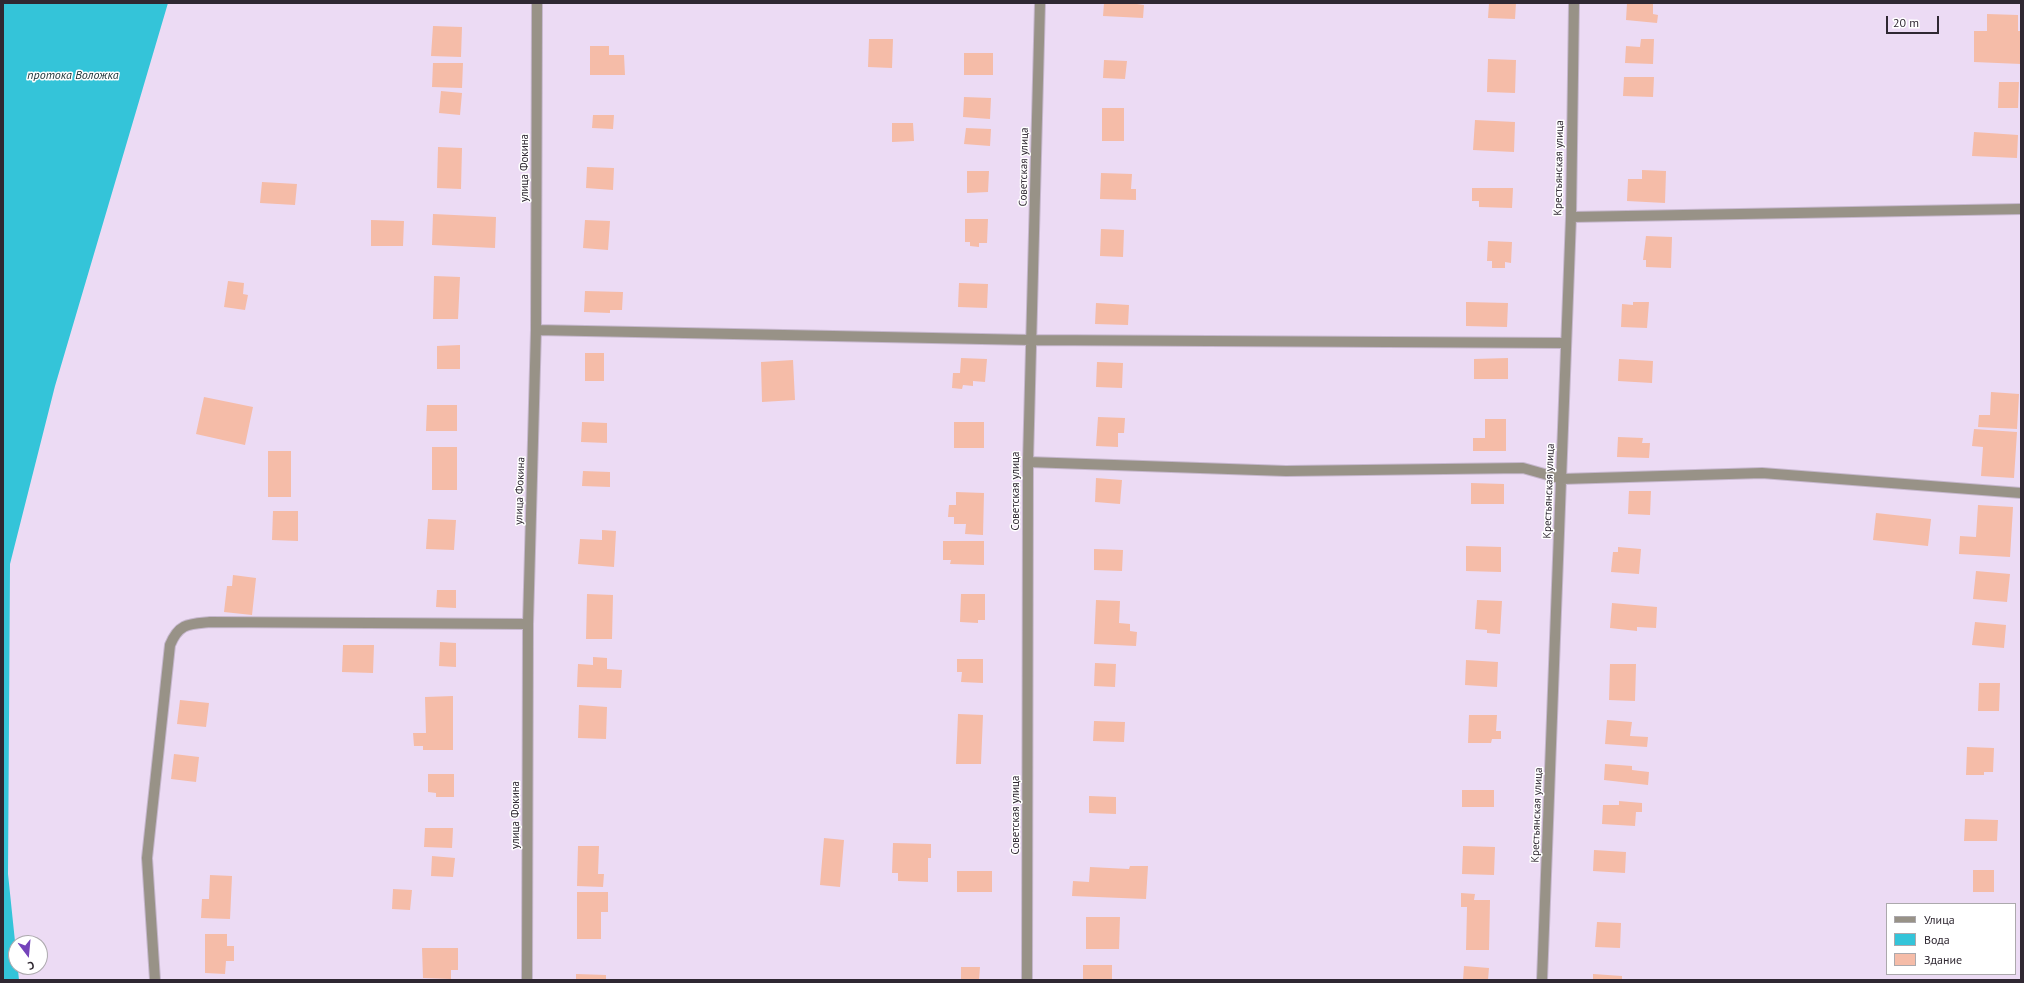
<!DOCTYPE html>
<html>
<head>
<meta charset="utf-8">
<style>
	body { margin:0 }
	#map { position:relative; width:2024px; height:983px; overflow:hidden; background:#ecdbf4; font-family:"PT Sans",sans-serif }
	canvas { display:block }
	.frame { position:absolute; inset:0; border:4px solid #2f2832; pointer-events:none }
	.legend { position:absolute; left:1886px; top:903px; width:130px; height:72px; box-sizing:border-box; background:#fff; border:1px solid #aca9ad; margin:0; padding:5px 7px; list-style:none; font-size:12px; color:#2f2832 }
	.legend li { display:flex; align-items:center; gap:8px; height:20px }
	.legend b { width:20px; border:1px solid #aca9ad }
	.north { position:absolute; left:8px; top:935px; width:40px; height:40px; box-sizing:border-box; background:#fff; border:1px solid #aca9ad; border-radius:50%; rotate:164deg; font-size:11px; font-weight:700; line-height:16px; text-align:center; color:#2f2832 }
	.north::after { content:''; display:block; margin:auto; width:14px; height:18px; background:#7443ba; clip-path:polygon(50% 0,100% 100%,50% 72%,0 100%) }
	.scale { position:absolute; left:1886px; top:16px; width:53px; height:18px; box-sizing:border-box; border:2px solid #2f2832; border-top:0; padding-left:5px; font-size:12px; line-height:14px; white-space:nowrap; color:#2f2832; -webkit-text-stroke:3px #fff; paint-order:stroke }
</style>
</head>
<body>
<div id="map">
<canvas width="2024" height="983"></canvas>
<div class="frame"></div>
<ul class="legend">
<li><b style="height:5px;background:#989287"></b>Улица</li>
<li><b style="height:11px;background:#34c4d9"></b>Вода</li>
<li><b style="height:11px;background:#f5bca8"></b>Здание</li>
</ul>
<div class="north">С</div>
<div class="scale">20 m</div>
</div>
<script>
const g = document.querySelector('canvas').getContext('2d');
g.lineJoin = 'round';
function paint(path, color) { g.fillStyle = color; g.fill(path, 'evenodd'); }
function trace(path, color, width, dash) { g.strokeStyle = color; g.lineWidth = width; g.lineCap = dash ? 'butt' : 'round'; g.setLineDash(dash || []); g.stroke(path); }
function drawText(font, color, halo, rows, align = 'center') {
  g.font = font + ' "PT Sans",sans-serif'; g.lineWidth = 3; g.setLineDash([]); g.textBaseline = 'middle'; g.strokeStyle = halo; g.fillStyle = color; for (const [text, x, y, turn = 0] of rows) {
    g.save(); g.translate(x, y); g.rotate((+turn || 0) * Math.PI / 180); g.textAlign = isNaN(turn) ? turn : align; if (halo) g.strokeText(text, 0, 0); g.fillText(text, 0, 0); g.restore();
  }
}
const water = new Path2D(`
	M3 3H168L55 386 10 564 8 874 19 980H3Z`);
const building = new Path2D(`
	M1104 3H1130L1144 5 1143 18 1103 16Z
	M1489 3H1516L1515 19 1488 18Z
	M1627 3H1653V14L1658 15 1657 23 1626 20Z
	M1987 14 2018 15V31H2021V64L1974 62V31H1987Z
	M433 26 462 27 461 57 431 56Z
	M869 39H893L892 68 868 67Z
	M1641 39H1654L1653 64 1625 63 1626 46 1640 47Z
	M590 46H609V55H624L625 75H590Z
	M964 53H993V75H964Z
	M1488 59 1516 60 1515 93 1487 92Z
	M1104 60 1127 61 1125 79 1103 78Z
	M433 63H463L462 88 432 87Z
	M1624 77H1654L1653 97 1623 96Z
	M1999 82H2019L2018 108H1998Z
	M441 91 462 93 460 115 439 113Z
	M964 97 991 98 990 119 963 117Z
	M1102 108H1124V141H1102Z
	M593 115H614L613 129 592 128Z
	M1475 120 1515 122 1514 152 1473 150Z
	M892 123H913L914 141 892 142Z
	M966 128 991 129 990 146 964 144Z
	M1974 132 2018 135 2017 158 1972 156Z
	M438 147 462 148 461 189 437 188Z
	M587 167 614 168 613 190 586 188Z
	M1642 170 1666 171 1665 203 1627 201 1628 179H1642Z
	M967 171H989L988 192 967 193Z
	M1101 173 1132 174 1131 189H1136V200L1100 199Z
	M262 182 297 184 295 205 260 203Z
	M1472 188H1513L1512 208 1479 207V201H1472Z
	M433 214 496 217 495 248 432 245Z
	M965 219H988L987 243H979V247L970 246V242H965Z
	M371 220 404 221 403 246H371Z
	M585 220 610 221 608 250 583 248Z
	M1101 229 1124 230 1123 257 1100 256Z
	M1646 236 1672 237 1671 268 1646 267V260H1643Z
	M1488 241 1512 242 1511 263 1505 262V268H1492V261H1487Z
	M434 276 460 277 458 319H433Z
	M228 281 244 283 243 294 248 295 245 310 224 307Z
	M959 283 988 284 987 308 958 307Z
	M585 291 623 292 622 310H610V313L584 312Z
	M1466 302 1508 303 1507 327 1466 326Z
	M1633 302H1649L1647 328 1621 327 1622 304 1633 305Z
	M1096 303 1129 305 1128 325 1095 324Z
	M460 345V369H437V346Z
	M585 353H604V381H585Z
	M961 358 987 359 985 382 973 381V386L963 385 962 389 952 388 953 373H960Z
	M1508 358V379H1474V359Z
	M1619 359 1653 361 1652 383 1618 381Z
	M793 360 795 400 762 402 761 362Z
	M1097 362 1123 363 1122 388 1096 387Z
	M1991 392 2019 394 2017 429 1978 427 1979 415H1990Z
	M204 397 253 407 245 445 196 434Z
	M427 405H457V431H426Z
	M1098 417 1125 418 1124 433H1118V447L1096 446Z
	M1485 419H1506V451H1473V438H1485Z
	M582 422 607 423V443L581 442Z
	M954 422H984V448H954Z
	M1974 429 2017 432 2014 478 1981 476 1983 447 1972 446Z
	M1618 437 1643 438 1642 443H1650L1649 458 1617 457Z
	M432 447H457V490H432Z
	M268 451H291V497H268Z
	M583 471 610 472V487L582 486Z
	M1096 478 1122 480 1120 504 1095 502Z
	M1471 483 1504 484V504H1471Z
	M1629 491H1651L1650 515 1628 514Z
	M956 492 984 493 983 535 965 534 966 524H954V517H948L949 505H956Z
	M1978 505 2013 507 2010 557 1959 554 1960 536 1976 537Z
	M273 511H298V541L272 540Z
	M1876 513 1931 519 1928 546 1873 540Z
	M428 519 456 520 454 550 426 549Z
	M602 530 616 531 614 567 578 564 580 539 602 540Z
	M943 541H984V565L950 564 951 560H943Z
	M1466 546 1501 547V572L1466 571Z
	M1618 547 1641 549 1639 574 1611 572 1613 552H1618Z
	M1094 549 1123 550 1122 571 1094 570Z
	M1976 571 2010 574 2007 602 1973 599Z
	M233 575 256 578 252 615 224 612 227 586H232Z
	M437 590H456V608L436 607Z
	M587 594 613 595 612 639H586Z
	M961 594H985V620H978V623L960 622Z
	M1096 600 1120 601 1119 623 1130 624V631L1137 632 1136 646 1094 644Z
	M1477 600 1502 601 1500 634 1487 633V630L1475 629Z
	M1612 603 1657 607 1656 628 1637 627V631L1610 628Z
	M1975 622 2006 625 2004 648 1972 645Z
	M440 642 456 643V667L439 666Z
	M343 645H374L373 673 342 672Z
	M593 657 607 658V669L622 670 621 688 577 687 578 664 593 665Z
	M957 659H983V683L961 682 962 672H957Z
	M1466 660 1498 662 1497 687 1465 685Z
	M1095 663 1116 664 1115 687 1094 686Z
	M1610 664H1636L1635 701 1609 700Z
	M1979 683H2000L1999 711H1978Z
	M453 696V750H423V746H414L413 733H426L425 697Z
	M180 700 209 703 206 727 177 724Z
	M579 705 607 707 606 739 578 738Z
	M958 714 983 715 981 764H956Z
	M1469 715H1497L1496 731H1501V739H1492L1491 743H1468Z
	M1607 720 1632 722 1630 736 1648 737 1647 747 1605 744Z
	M1094 721 1125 722 1124 742 1093 741Z
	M1967 747 1994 748 1993 772H1984V775H1966Z
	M174 754 199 757 196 782 171 779Z
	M1605 764 1632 766V770L1649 772 1648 785 1604 780Z
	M428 774H454V797H436V793L428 792Z
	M1462 790H1494V807H1462Z
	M1089 796 1116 797V814L1089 813Z
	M1619 801 1642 803V812H1636L1635 826 1602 824 1603 805H1619Z
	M1965 819 1998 820 1997 841H1964Z
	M425 828H453L452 848 424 847Z
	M824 838 844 840 840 887 820 885Z
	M893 843 931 844V858H928V882L898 881V873H892Z
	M578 846H599L598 874H604L603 887 577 886Z
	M1463 846 1495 847 1494 875 1462 874Z
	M1594 850 1626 852 1625 873 1593 871Z
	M432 856 455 858 453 877 431 876Z
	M1130 866H1148L1146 899 1072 896 1073 881 1089 882 1090 867 1129 869Z
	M1973 870H1994V892H1973Z
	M957 871H992V892H957Z
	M210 875 232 876 230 919 201 918 202 899H209Z
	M393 889 412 890 410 910 392 909Z
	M577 892H608V912H601V939H577Z
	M1461 893 1475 894 1474 900H1490L1489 950H1466L1467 907H1461Z
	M1086 917H1120L1119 949H1086Z
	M1597 922 1621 923 1620 948 1595 947Z
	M205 934H227V946H234V961H226L225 974 205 973Z
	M422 948H458V970H451V979L423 978Z
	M1083 965H1112V980H1083Z
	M1464 966 1489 968 1488 980H1463Z
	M961 967H980L979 980H961Z
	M576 974 606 975V980H576Z
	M1593 974 1622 976V980H1593Z`);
const minor = new Path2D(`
	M1571 217 2021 209
	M536 330 1031 340 1565 343
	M1028 462 1286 471 1523 468 1562 479 1762 473 2021 493
	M155 980 147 858 170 645C179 623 189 624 210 622L528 624
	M527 980 528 624 536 330 537 3
	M1027 980 1028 462 1040 3
	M1542 980 1571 217 1574 3`);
const streetNames = [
	["Советская улица",1024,167,-89],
	["улица Фокина",525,168,-90],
	["Крестьянская улица",1559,168,-89],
	["улица Фокина",520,491,-88],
	["Советская улица",1016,491,-90],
	["Крестьянская улица",1549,491,-88],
	["улица Фокина",516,815,-90],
	["Советская улица",1016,815,-90],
	["Крестьянская улица",1537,815,-88]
];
const waterNames = [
	["протока Воложка",73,76]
];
paint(water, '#34c4d9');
paint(building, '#f5bca8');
trace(minor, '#c6b7cd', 12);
trace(minor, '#989287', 10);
drawText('11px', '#2f2832', '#fff', streetNames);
drawText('italic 12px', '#20373b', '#fff', waterNames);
</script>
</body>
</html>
